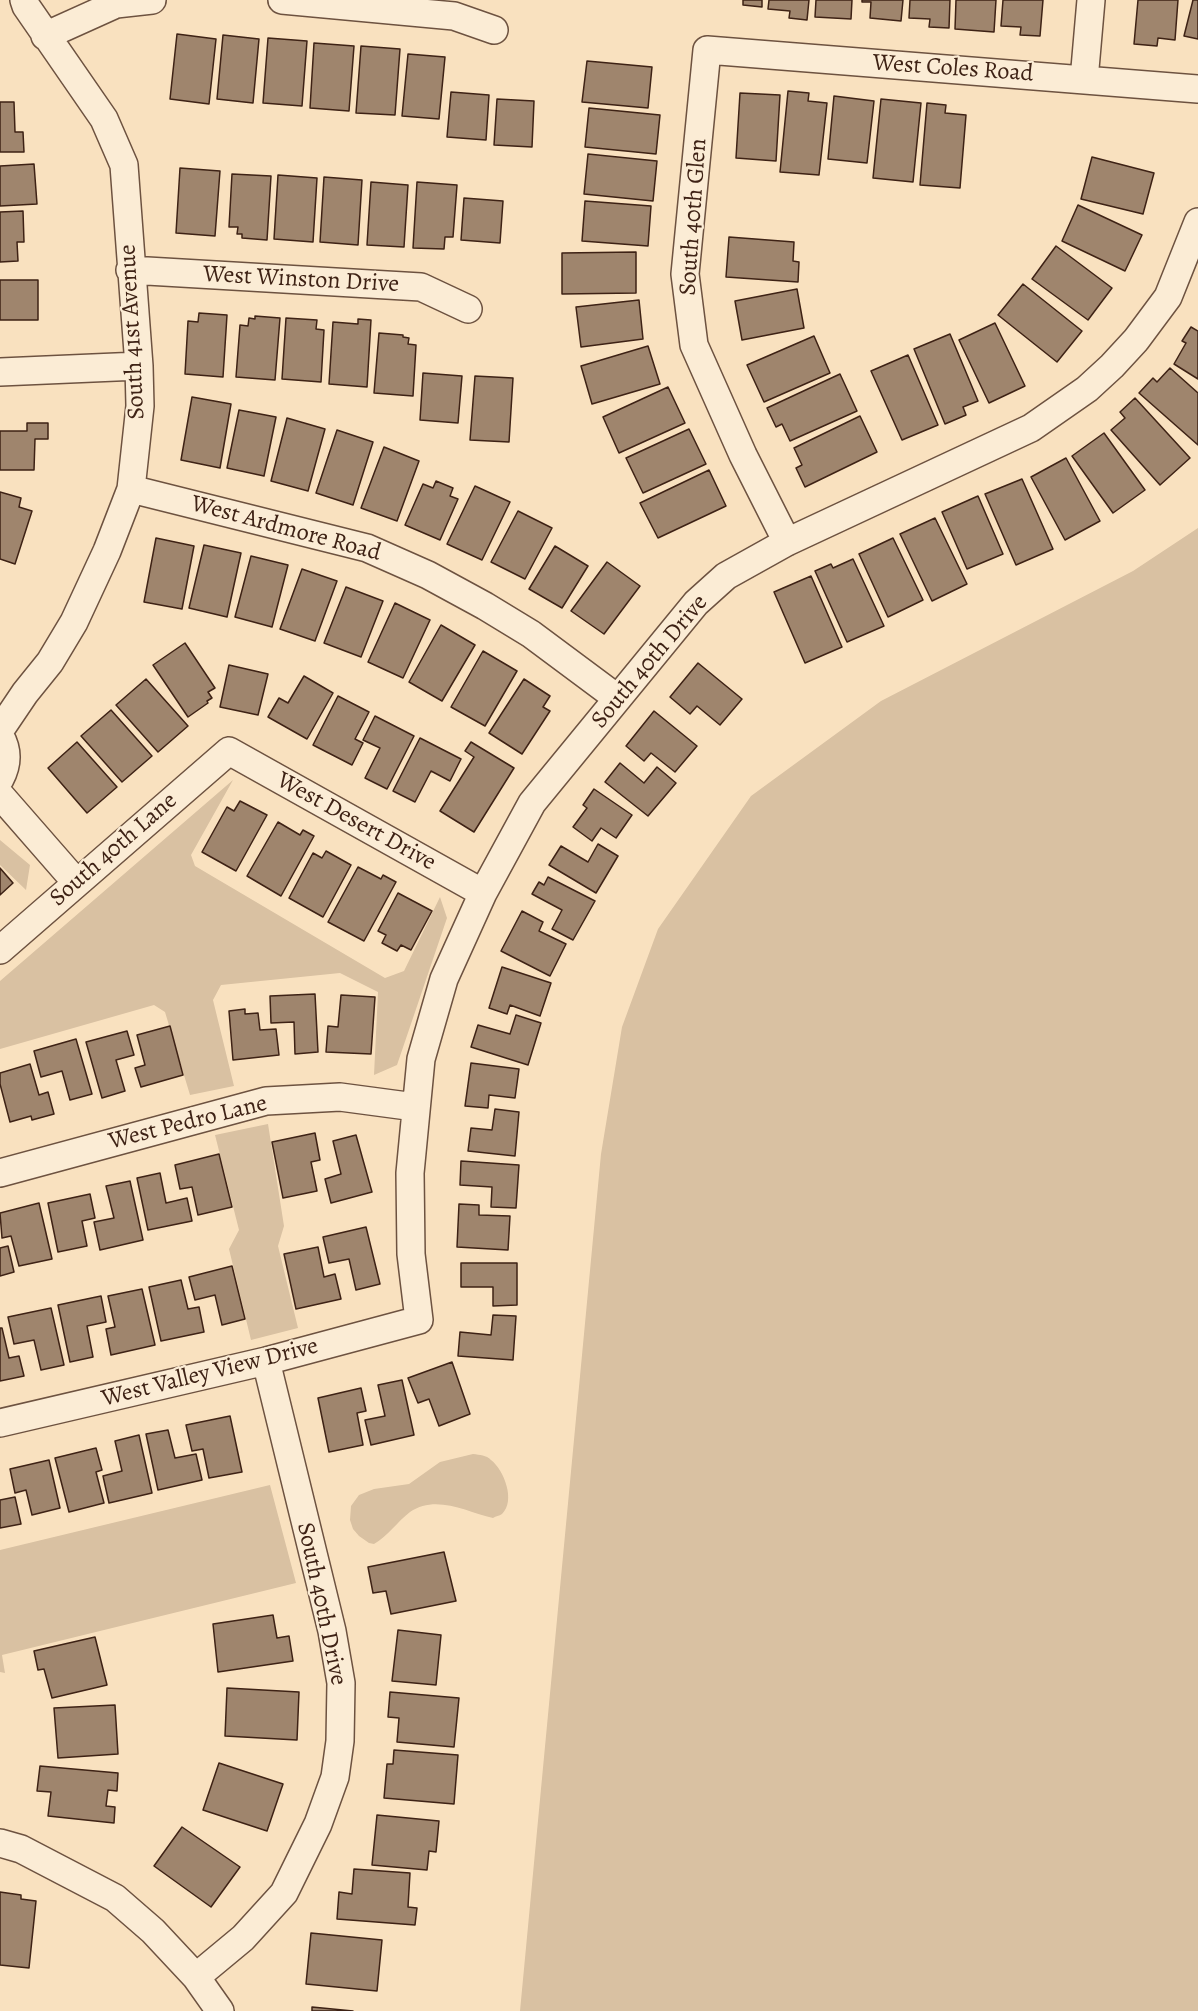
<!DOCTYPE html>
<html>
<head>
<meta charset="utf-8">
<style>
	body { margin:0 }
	canvas { display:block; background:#f9e1bf }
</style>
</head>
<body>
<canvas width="1198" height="2011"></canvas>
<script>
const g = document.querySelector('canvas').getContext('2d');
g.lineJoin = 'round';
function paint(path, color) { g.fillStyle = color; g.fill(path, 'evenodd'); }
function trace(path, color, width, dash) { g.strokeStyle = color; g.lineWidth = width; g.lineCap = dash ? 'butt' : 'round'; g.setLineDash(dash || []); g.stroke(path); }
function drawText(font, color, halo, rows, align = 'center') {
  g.font = font + ' Alegreya,serif'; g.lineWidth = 4.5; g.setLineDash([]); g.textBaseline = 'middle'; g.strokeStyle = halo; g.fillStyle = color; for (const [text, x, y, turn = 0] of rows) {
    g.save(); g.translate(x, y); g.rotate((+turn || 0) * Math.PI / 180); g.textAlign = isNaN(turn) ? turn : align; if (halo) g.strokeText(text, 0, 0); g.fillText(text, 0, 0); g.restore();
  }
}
const green = new Path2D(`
	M1198 528V2011H520L601 1154 622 1027 658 929 751 796 881 701 1133 571Z
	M233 780 191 855 195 866 385 978 404 971 440 897 447 918 397 1065 374 1075 378 992 340 973 221 985 213 1000 234 1086 190 1095 165 1012 154 1005 0 1049V981Z
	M0 840 30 865 26 890 0 865Z
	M268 1124 284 1226 278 1246 298 1328 251 1340 229 1249 239 1230 215 1135Z
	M473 1454C480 1455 486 1455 491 1460 504 1470 516 1501 502 1514 499 1516 496 1516 493 1518 467 1512 436 1494 410 1512 397 1522 388 1536 374 1544L369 1543 359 1536 353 1529 350 1520 351 1506 359 1495 374 1489 409 1484 440 1462Z
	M270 1485 296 1583 2 1655 5 1673 0 1672V1550Z`);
const building = new Path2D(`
	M743 0H762V7L743 5Z
	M769 0H809L807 20 789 18 790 11 768 9Z
	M816 0H852L851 19 815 17Z
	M862 0H903L901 21 870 18 871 2H862Z
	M910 0H950L949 28 929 27 930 19 909 18Z
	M956 0H996L994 32 955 29Z
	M1003 0H1043L1040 36 1020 35 1021 27 1001 26Z
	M1138 0H1178L1175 40 1158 38 1157 46 1134 44Z
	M1193 0H1198V39L1184 36Z
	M177 34 216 39 209 104 170 99Z
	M223 35 259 39 253 103 217 99Z
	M268 38 307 41 302 106 263 103Z
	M314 43 354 46 349 111 310 108Z
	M361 46 400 49 395 115 356 113Z
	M408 54 445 57 439 119 402 116Z
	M587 61 652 67 648 108 582 102Z
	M788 91 809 93 808 101 827 103 819 175 780 172Z
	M451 92 489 95 486 140 447 137Z
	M740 93 780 95 776 161 736 158Z
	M834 96 874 101 867 163 828 159Z
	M497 99 534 101 532 147 494 145Z
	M881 99 921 103 913 182 873 178Z
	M0 102H14L15 132H23L24 152H0Z
	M927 103 946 105 945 113 966 115 960 188 920 185Z
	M589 108 660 115 656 154 585 147Z
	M588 154 657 161 653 201 584 194Z
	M1092 157 1154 173 1143 214 1081 199Z
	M34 164 37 204 0 206V166Z
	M180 168 220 171 215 236 176 233Z
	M232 174 271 176 267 240 242 238V234H237L238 227H229Z
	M278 175 317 178 313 242 274 239Z
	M324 177 362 180 358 245 320 242Z
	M371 182 408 185 404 247 367 245Z
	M417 182 457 185 453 237H445L444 249 413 248Z
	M464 198 503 201 500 243 461 240Z
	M585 201 651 206 648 246 582 241Z
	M1078 205 1142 235 1125 271 1062 241Z
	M23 211 24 242H17L18 261 0 262V212Z
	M729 237 794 242 793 261 799 262 798 282 726 277Z
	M1056 246 1112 288 1088 320 1032 279Z
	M636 252V293L562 294V253Z
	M0 280H38V320H0Z
	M1023 284 1082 331 1057 362 998 315Z
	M797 289 804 328 742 340 735 301Z
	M639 300 643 339 581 347 576 307Z
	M199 313 227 315 223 377 185 374 188 321 198 322Z
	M255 316 280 318 275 380 236 377 240 325 248 326 249 318 255 319Z
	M286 318 317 320 316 329 324 330 321 382 282 379Z
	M358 319 371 320 367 387 329 384 333 322 358 324Z
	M995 323 1025 386 989 403 959 340Z
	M1191 327 1198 331V379L1174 364 1186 343 1182 341Z
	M379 333 403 335V337L409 338 408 344 416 345 413 396 374 393Z
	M950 334 978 401 963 407 966 415 945 424 914 349Z
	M814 336 830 373 764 402 747 365Z
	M648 346 660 384 592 404 581 366Z
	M908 355 938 425 902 440 871 371Z
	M1170 368 1198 393V445L1139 393 1153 378 1157 382Z
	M423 373 462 376 458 423 420 420Z
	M840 374 857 411 790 441 782 424 776 427 767 408Z
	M475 376 513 378 509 442 470 440Z
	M668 387 685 423 619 453 603 417Z
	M192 397 231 404 220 468 181 460Z
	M1135 398 1190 458 1160 485 1111 430 1125 418 1120 412Z
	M239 410 276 417 264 476 227 468Z
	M860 416 877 452 805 487 796 468 802 465 794 448Z
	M287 418 325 429 308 491 271 481Z
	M27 423H48V439H35L34 470H0V431H27Z
	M689 429 706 464 643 493 626 458Z
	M337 430 373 442 353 505 316 493Z
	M1104 433 1145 490 1113 513 1072 456Z
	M384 447 419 461 397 521 361 508Z
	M1066 458 1100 521 1065 540 1031 477Z
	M709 470 726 506 658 538 640 503Z
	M1022 479 1053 549 1016 565 985 494Z
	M436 481 453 488 450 496 458 499 440 540 405 525 423 484 433 488Z
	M475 486 510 502 482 560 447 544Z
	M0 492 21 498 19 507 32 511 15 564 0 559Z
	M978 496 1003 554 967 569 942 512Z
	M518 511 552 528 525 579 491 562Z
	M935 518 967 584 932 601 900 534Z
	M156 538 194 546 182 609 144 602Z
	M893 538 923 600 888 617 859 554Z
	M204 545 241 553 227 617 189 608Z
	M555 546 588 566 562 608 529 589Z
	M251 556 288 565 272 627 235 617Z
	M853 559 884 626 847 642 815 571 831 564 833 568Z
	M607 562 640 586 604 634 571 611Z
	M302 569 337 581 315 641 280 629Z
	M811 576 842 647 805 663 774 592Z
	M346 587 383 601 361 657 324 643Z
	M395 603 430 620 403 678 368 662Z
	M441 625 475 645 442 701 409 682Z
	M185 643 215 688 208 692 212 698 207 701 208 703 188 717 153 665Z
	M483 651 517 671 485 726 451 707Z
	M698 663 742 699 720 725 697 706 690 714 670 697Z
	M229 665 268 674 258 715 220 707Z
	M304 676 333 693 307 739 268 717 279 698 288 703Z
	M146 679 188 726 158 752 116 705Z
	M524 679 550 696 543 707 550 711 522 754 489 733Z
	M338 696 369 712 355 739 363 743 352 765 313 745Z
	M111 710 152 756 122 782 81 736Z
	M654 711 697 746 675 772 651 753 644 761 626 746Z
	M375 716 414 736 387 789 365 778 380 748 363 740Z
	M420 738 461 759 450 781 431 771 415 802 393 791Z
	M77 742 117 787 87 813 48 768Z
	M471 742 514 768 474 832 440 811 474 757 465 751Z
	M620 763 644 783 657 767 676 783 648 816 605 782Z
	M594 789 632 815 616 838 601 828 592 841 573 827 587 808 583 805Z
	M240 801 267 815 236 871 202 852 227 807 234 811Z
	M278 822 300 835 303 830 314 836 281 896 247 876Z
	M598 844 618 856 596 893 549 865 561 846 588 862Z
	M326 851 351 865 323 917 289 898 313 853 322 858Z
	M358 867 381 879 383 875 396 882 364 941 328 922Z
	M0 868 13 883 0 895Z
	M548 877 595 901 573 940 552 929 562 910 532 894 539 882 544 885Z
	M398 893 432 911 411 950 401 945 397 951 382 943 386 935 378 931Z
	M522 911 543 922 539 931 566 944 550 976 501 951Z
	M502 967 551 983 540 1016 510 1005 507 1014 489 1008Z
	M315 994 318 1052 295 1054 294 1022 271 1023 270 996Z
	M341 995 375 997 371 1054 326 1052 328 1026 338 1027Z
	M245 1009V1014L258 1013 260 1030 276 1029 279 1055 233 1060 229 1011Z
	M516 1015 541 1023 528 1065 471 1047 478 1025 510 1034Z
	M170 1026 183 1075 141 1087 135 1068 145 1065 137 1035Z
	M127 1031 134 1055 116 1060 125 1091 102 1098 86 1042Z
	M76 1039 92 1094 70 1100 62 1071 41 1077 34 1051Z
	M471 1063 519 1069 515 1098 489 1095 488 1108 465 1106Z
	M30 1064 39 1095 48 1092 54 1114 32 1120 31 1116 10 1122 0 1084V1073Z
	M495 1109 519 1112 515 1156 468 1151 471 1128 492 1130Z
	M315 1133 320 1160 311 1162 317 1191 283 1198 272 1142Z
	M356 1135 372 1192 331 1203 325 1179 341 1174 333 1141Z
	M219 1154 232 1207 198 1215 192 1187 180 1189 175 1165Z
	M461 1161 519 1165 516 1208 491 1207 492 1187 460 1185Z
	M160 1173 166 1203 187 1198 192 1221 148 1230 137 1178Z
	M130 1181 143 1240 100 1250 94 1222 114 1218 106 1186Z
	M90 1194 95 1218 82 1221 87 1246 58 1252 48 1203Z
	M39 1203 52 1259 19 1266 11 1236 2 1238 0 1213Z
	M459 1204 479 1205V1215L510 1216 508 1250 457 1247Z
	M366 1227 380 1284 356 1290 349 1259 329 1263 323 1237Z
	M8 1246 14 1272 0 1276V1248Z
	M318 1247 324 1277 335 1274 341 1299 296 1309 284 1254Z
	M461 1263H517V1305L493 1306V1287H461Z
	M232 1266 245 1319 222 1325 215 1295 195 1300 189 1277Z
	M181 1280 188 1309 199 1307 204 1332 161 1341 149 1287Z
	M142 1289 155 1345 111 1355 106 1329 115 1327 108 1296Z
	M101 1296 106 1322 87 1326 93 1357 70 1362 58 1305Z
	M51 1308 64 1365 41 1370 34 1340 14 1344 8 1317Z
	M493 1315 516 1316 513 1360 458 1356 460 1332 491 1335Z
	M0 1328H2L9 1358 19 1356 24 1376 0 1381Z
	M452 1362 470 1414 439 1426 429 1399 418 1403 408 1378Z
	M402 1380 414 1435 371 1445 365 1420 385 1416 378 1385Z
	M361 1388 366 1411 357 1413 363 1445 329 1452 318 1398Z
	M230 1416 242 1472 209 1478 203 1449 192 1451 186 1425Z
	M168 1430 175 1458 196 1454 202 1480 158 1490 146 1434Z
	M139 1435 152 1493 109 1503 103 1476 122 1471 115 1441Z
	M96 1448 102 1470 96 1472 104 1503 69 1512 55 1458Z
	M49 1460 60 1508 32 1515 26 1490 15 1493 10 1469Z
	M15 1497 21 1524 0 1528V1500Z
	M444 1552 456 1601 391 1614 386 1591 373 1593 368 1567Z
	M273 1615 277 1638 289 1636 293 1661 218 1672 213 1624Z
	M398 1630 441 1635 436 1685 392 1681Z
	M95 1637 107 1685 52 1698 44 1669 38 1670 34 1651Z
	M227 1688 299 1692 297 1740 225 1736Z
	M390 1692 459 1698 454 1747 397 1742 399 1718 388 1717Z
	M115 1705 118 1754 58 1758 54 1708Z
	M394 1750 458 1755 454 1804 384 1798 387 1764H393Z
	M219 1763 283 1784 267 1831 203 1810Z
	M40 1766 118 1773 117 1791 108 1790 106 1806 115 1807 114 1823 48 1816 51 1792 37 1791Z
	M377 1815 439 1821 436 1852 429 1851 427 1870 372 1865Z
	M182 1827 240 1867 211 1907 154 1866Z
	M354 1869 410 1873 408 1907 417 1908 415 1925 337 1919 339 1892 352 1894Z
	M0 1892 21 1895V1899L36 1901 29 1968 0 1965Z
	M311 1933 382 1940 377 1991 306 1984Z
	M312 2007 353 2011H312Z`);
const minor = new Path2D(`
	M282 0 454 16 494 30
	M45 36 116 4 152 0
	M1084 80 1091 0
	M130 270 421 287 468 309
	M0 372 139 366
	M131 489 367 548 428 575 485 606 531 634 617 698
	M787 542 743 455 694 345 685 274 707 50 1198 89
	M0 730 25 693 50 662 74 622 107 551 131 489 140 406 139 366 124 165 104 119 26 6 24 0
	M0 736C8 750 8 764 0 779
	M0 795 76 882
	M0 950 229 751 483 893
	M0 1173 266 1101 340 1097 415 1107
	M0 1423 266 1361 419 1320 411 1254 410 1173 421 1059 444 979 483 893 532 803 696 603 726 576 787 542 1031 428 1087 389 1112 366 1136 340 1168 297 1198 222
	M0 1843 21 1849 115 1898 153 1931 196 1977
	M220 2011 196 1977 243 1938 284 1893 318 1824 335 1777 340 1741 341 1683 332 1631 266 1361`);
const streetNames = [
	["West Coles Road",953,69,4],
	["South 40th Glen",694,217,-86],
	["West Winston Drive",301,280,3],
	["South 41st Avenue",133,332,-93],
	["West Ardmore Road",286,529,15],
	["South 40th Drive",650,662,-50],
	["West Desert Drive",356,822,29],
	["South 40th Lane",114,850,-41],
	["West Pedro Lane",188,1123,-14],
	["West Valley View Drive",210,1373,-14],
	["South 40th Drive",321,1604,78]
];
paint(green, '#d9c1a2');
paint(building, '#9f856d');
trace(building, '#3e2215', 1.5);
trace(minor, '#6d5240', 30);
trace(minor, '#fbecd5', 27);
drawText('24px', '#3e2215', '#fbecd5', streetNames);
</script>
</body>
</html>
